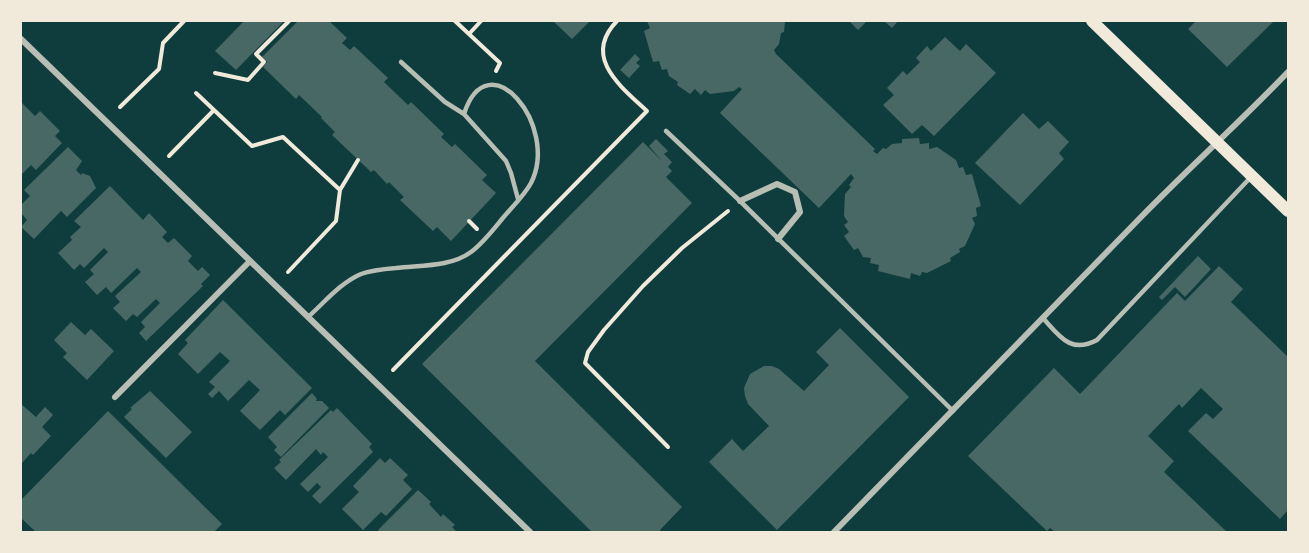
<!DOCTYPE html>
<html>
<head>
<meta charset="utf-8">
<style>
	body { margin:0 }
	#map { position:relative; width:1309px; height:553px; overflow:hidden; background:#0f3d3e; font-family:"Alegreya Sans",sans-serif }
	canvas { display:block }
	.frame { position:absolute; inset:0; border:22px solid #f1e9da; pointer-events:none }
</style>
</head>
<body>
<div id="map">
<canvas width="1309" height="553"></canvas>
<div class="frame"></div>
</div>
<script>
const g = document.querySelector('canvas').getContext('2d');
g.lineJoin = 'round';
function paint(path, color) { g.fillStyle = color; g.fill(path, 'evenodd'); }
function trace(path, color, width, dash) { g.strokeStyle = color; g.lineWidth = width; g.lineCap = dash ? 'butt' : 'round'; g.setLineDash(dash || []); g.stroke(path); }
const building = new Path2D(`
	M244 21H284L236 70 215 51Z
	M298 21H329L347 38 342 43 350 50 354 46 388 78 384 82 408 105 411 102 444 134 441 137 452 147 455 144 487 175 482 180 496 193 451 241 437 227 433 231 400 200 404 197 389 182 387 184 374 170 371 172 332 135 335 132 321 118 322 117 299 95 296 99 263 67 267 62 262 57Z
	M553 21H590L572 39Z
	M647 21H785L784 32 781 33 779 44 774 50 776 54 875 149 873 151 877 154 883 148 886 149 892 144 902 143V139L919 138 920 144 929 143V149L937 147 956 160 959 168 963 167 966 175 972 174 981 206 976 208 977 216 972 218 975 224 965 246 959 249 960 252 950 258 951 261 927 273 922 272 920 276 911 273 910 279 878 271 879 265 870 263 871 258 863 257 858 248 854 250 844 236 849 232 844 225 848 222 844 216 845 194 851 187 849 185 854 178 851 174 819 208 720 113 742 89 739 87 734 91 710 94 705 90 701 95 695 89 690 94 677 85 678 82 669 76 667 69 662 70 659 61 653 62 644 31 650 28Z
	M849 21H867L858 30Z
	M884 21H898L892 28Z
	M1196 21H1274L1227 67 1188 29Z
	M945 37 960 51 966 44 996 73 934 136 922 125 912 134 883 105 894 95 887 88 903 71 907 75 920 62 916 58 927 46 931 51Z
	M635 54 640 59 636 63 640 66 629 78 620 70Z
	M21 102 35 116 40 111 60 131 55 136 62 143 36 170 31 165 21 175Z
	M1023 113 1039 129 1048 121 1069 142 1059 153 1064 159 1020 205 975 163Z
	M656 139 668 151 664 154 672 162 668 167 672 171 666 177 692 203 535 361 682 507 660 530 661 532H592L422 364 643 142 662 161 649 146Z
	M68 147 82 161 76 170 81 175 82 173 90 176 96 188 67 217 61 211 34 239 21 227 27 220 21 213V205L30 196 24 190Z
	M110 186 143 220 149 213 167 232 162 237 168 243 174 238 192 256 188 261 198 271 202 267 210 275 201 284 203 286 146 341 139 333 145 327 141 322 160 303 156 299 137 317 133 314 126 321 113 308 120 302 115 296 141 272 137 268 111 293 106 287 97 295 85 282 94 274 90 270 108 252 104 248 84 268 80 264 74 270 58 253 72 240 70 237 81 227 74 221Z
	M1198 256 1211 269 1185 297 1175 287 1162 300 1159 297Z
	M1219 266 1243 289 1231 302 1288 357V510L1280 519 1188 431 1206 413 1213 419 1223 409 1201 388 1182 408 1179 404 1148 436 1174 461 1164 472 1227 532H1055L1050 528 1047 531 968 456 1054 368 1080 394 1177 293 1185 301Z
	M223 300 312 388 285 415 280 410 260 430 240 411 260 390 249 380 228 401 219 391 212 398 208 394 215 387 209 382 230 361 220 352 198 374 178 354 188 343 185 340Z
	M71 322 85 335 91 329 114 351 87 380 63 357 67 353 54 340Z
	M840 328 909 397 777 530 709 462 732 439 743 451 769 426 748 404 745 396 744 388 750 374 764 366H772L779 369 804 391 829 365 816 352Z
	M150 391 192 432 166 458 124 417 132 409 130 408Z
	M312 393 317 399 316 401H322L329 408 281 457 274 450 277 447 268 437Z
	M21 404 36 417 45 407 53 415 42 427 51 436 33 455 31 453 21 464Z
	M337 408 372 444 369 447 373 452 320 504 312 496 321 487 317 483 308 492 300 484 328 457 323 452 321 455 316 449 286 480 274 468 281 462 279 460 331 410 333 412Z
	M108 411 222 524 214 532H36L21 518V500Z
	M380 458 385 463 390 458 408 475 403 480 412 489 386 516 381 512 363 530 342 509 359 492 353 486Z
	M418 490 431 502 429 504 441 517 443 514 455 525 452 527 457 532H380L378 530Z`);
const path = new Path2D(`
	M455 21 500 63 496 71
	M469 34 481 21
	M215 73 248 80 264 62 256 54 289 21
	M196 93 252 146 283 137 340 190 336 221 288 272
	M120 107 159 69 163 43 184 21
	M169 156 214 110
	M340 190 358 160
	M469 221 477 229
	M393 370 647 111C620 86 582 57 617 21
	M668 447 585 363 588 352 604 330 643 286 682 248 728 211`);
const service = new Path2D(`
	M401 62 445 102 464 114 506 161 511 173 518 199
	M666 131 740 201 953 411
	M308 317C324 303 340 283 361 274 372 270 384 269 396 268 420 265 451 267 471 252 483 243 493 230 502 219 511 208 524 196 531 183 560 126 488 39 464 114
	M1043 318C1060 337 1071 354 1097 340L1250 178`);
const minor = new Path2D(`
	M21 39 530 532
	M740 201 777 184 795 192 800 212 778 239
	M115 397 250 261
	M834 532C937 427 1039 321 1142 216 1190 167 1241 121 1288 72`);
const secondary = new Path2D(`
	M1092 21 1288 211`);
paint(building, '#486865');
trace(path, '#f1e9da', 4);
trace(service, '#b8beb3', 4.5);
trace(minor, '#b8beb3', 6);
trace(secondary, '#f1e9da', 12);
</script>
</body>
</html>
